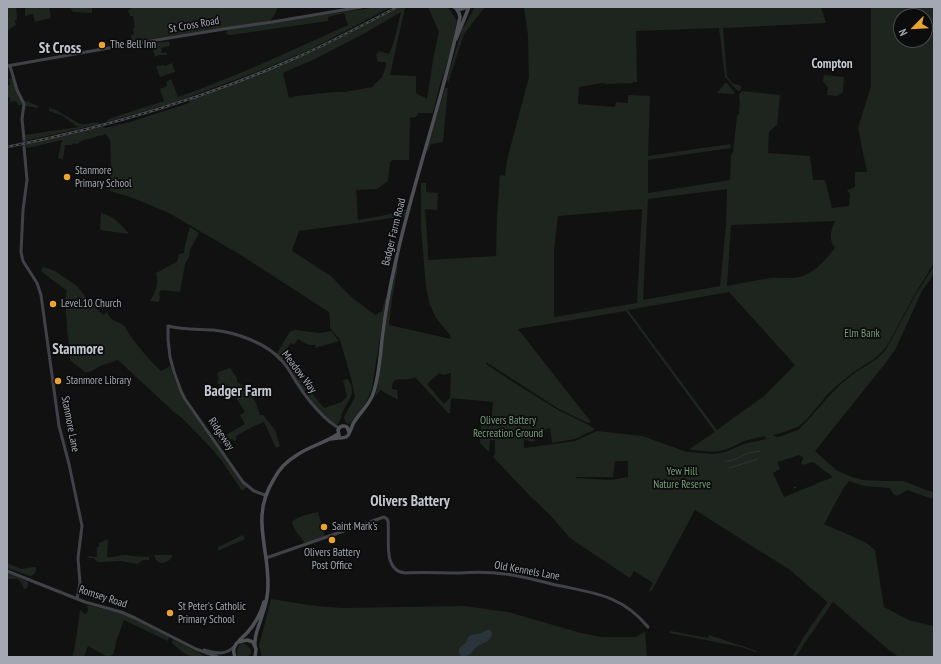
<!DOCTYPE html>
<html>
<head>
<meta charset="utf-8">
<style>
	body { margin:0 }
	#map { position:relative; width:941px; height:664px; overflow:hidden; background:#111112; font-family:"PT Sans Narrow",sans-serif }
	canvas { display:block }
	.frame { position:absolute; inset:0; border:8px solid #a3a8b3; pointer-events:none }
	.north { position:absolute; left:893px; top:8px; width:40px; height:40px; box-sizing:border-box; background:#0c0c0d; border:1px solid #484a4f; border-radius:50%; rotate:246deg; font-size:11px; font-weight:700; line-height:16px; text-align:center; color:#a3a8b3 }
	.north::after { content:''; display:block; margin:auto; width:14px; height:18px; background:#eba331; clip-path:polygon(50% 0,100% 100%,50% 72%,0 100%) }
</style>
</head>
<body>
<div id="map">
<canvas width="941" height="664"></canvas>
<div class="frame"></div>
<div class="north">N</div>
</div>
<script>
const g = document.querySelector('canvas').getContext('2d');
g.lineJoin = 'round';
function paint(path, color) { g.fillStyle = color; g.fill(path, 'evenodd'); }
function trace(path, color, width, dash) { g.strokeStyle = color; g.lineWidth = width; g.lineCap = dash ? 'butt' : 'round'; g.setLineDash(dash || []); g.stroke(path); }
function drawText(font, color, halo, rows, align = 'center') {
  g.font = font + ' "PT Sans Narrow",sans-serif'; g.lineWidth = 3.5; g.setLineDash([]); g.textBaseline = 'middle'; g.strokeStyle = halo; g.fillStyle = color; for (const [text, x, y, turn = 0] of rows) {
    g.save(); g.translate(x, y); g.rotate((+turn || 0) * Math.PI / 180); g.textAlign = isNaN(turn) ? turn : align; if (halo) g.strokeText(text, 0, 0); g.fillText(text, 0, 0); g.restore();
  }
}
const green = new Path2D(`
	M7 7H16L17 20H15L16 25 7 31Z
	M25 7H49L51 18 35 22 33 14 25 16Z
	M70 7H92V13L73 12Z
	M131 7H278L275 14 270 21 132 42 131 35 134 34 133 28 135 27 133 16H130L128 10 131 9Z
	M377 7H391L311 49 259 71 170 104 107 122V120L114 117 164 101 160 89 167 86 166 82 171 79 178 97C236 77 292 50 348 25L344 13 328 17V21L231 35H228L226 33 228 29Z
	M399 7H409L405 8 390 75 416 76V93L427 99 434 54 439 32 428 7H447L450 10 457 21 452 47 439 88 433 113H418L416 117 410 118 409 160H393L390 162 388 181 377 189 356 190 358 220 386 215 406 209 405 216 358 223 299 231 292 251 331 276 350 296 375 315 382 311 385 298 386 299 372 388C367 403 361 412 350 424L346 423 344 417 355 397 351 378 340 340 330 328V321L329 312 239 254 169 213 133 198 110 191 111 164 110 140 105 134 101 136 100 135C91 140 86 137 77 144L73 143 72 145H65L63 160 58 158 62 140 27 148 26 144 103 126 105 128 130 122 189 103 190 100 242 81 304 55ZM401 12 394 41 389 54 379 51 377 53 376 55 378 62H386V66L382 77 372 87 345 92H334L297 96 289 98 283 73 315 59 367 32Z
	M475 7H485L464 34 448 83 447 79 462 30Z
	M524 7H821L826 23 723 28 727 76 732 83 741 86V89L739 91 736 89 725 77 719 28 636 31 637 82H633V83L605 84 604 83H603L579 87 578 104 615 107 616 102 628 103V95L650 96 648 156 730 144 731 148 648 160V193L730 180 731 155 733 152 737 116 739 114 740 103 739 94 742 91 780 95 777 125 769 132 768 153 810 156 813 180H825L832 208 849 206 850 194 847 190 855 187V172H867L858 128 871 86V7H934V263L915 294 888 344 882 352 874 359 855 371 841 382 828 394 807 419 798 427 781 433 773 435 774 436 778 437 798 430 808 420 829 396 842 383 856 372 875 360 883 353 889 344 916 294 934 266V274L922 291 896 348 888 360 815 451 836 470 852 477 863 480 883 481H903L929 491 934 492V498H930L907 490C898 496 895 499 890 488L864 486 849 481 843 489 824 524 865 542 875 550 884 607 911 621 934 626V657H899L890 651 833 602 804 644 796 657H792L801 642V641L827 603 826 601 790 570 695 510 651 592 649 591 653 583 634 571 630 578 577 543 569 537 551 516 529 495 493 457 495 453V440H491L490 439 489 452 480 443 481 424 491 425 493 402 451 398 450 413H448L415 377C413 378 412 379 409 379 400 381 392 375 392 389L397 390 398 400 380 390 375 397 378 382 388 309 396 266H398L392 299 389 325 451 339 450 335 436 318 430 305 426 288 421 227V183H426V190L427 192 438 193 437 210 425 209C426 226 428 243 428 260L496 256 497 217 500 175 505 176 507 160 529 77 528 36ZM901 16H925V40H901ZM727 189 726 225 720 286 643 300 648 199ZM642 209 637 303 554 317V251L558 216ZM835 221C831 230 828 239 835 248 827 258 817 270 805 275 795 280 781 277 771 278 756 280 742 283 727 286L731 225ZM729 292 795 365 764 396 717 430 628 310ZM626 311 715 432 689 449C701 451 712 453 724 450 731 448 737 444 744 441 751 439 758 438 765 436L766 439 744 444 725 452 714 454 687 452 642 436 597 431 575 441 524 448V439L531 442 535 441V433L550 428 552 443 575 439 594 430 595 429 587 424 558 410 513 382 486 364V362L559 409 588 423 591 422 518 329ZM439 373 443 375 451 373 450 398 444 404 427 384ZM799 455 803 457V460L801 462 802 465 813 462 833 477 784 497 773 473 780 469 778 464V462ZM615 461H628V477L611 480 576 478V477H613Z
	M169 41 170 46 161 48 162 53 166 52 167 55H159L154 57V56L155 55 150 44Z
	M172 63 175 72 160 77 156 66 164 65 165 66Z
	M824 75 844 77 843 92 837 96 827 95 828 88 823 81Z
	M13 78 14 81H16L18 87V89L21 96 26 102 29 101V102L38 106V108L26 106 25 110H22V105H18L16 101 10 102V98L7 96V85H10L9 79Z
	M725 83H727L735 93 734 94 717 93Z
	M445 88H448L443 142 431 144 428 151H426Z
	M49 108 56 110 80 124C87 125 94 121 99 123L100 124 25 141V135L78 127 61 115 49 111Z
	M101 213C115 217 120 223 129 234L100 230Z
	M190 227 199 233 190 250 189 257 185 264 180 292 161 290 159 293 160 297 159 302 150 301C156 290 159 285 156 273L177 262 179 254 184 253 185 245Z
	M43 267 55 271 77 286 89 301 103 315 107 312C111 322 116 320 123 325 127 328 129 335 132 338 141 350 150 361 161 371L170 366C177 392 194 413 209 435 221 452 233 470 247 487L242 491 222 461 212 449 183 419 175 413 118 360C113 362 108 363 103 365 96 367 93 373 85 372L70 360 65 302 67 291 41 271Z
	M295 330 320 333 331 331 339 341 315 348 316 345H309L298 339 294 345 291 343 284 353 286 357 282 360 277 353 289 333 291 331Z
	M287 358 308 388 304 392 283 361Z
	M230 368 237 378V382L249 390 256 403 260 415H263L275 430 280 446 276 448 264 422 252 427 236 436V441L231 439 220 445 217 440 245 424 240 415 245 412 228 385 221 389 217 381 219 379 217 374 218 372Z
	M348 379C357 394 349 399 343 411 341 416 341 422 337 425 325 419 313 405 306 393L309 390 324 408 342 402 347 396 343 380Z
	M318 512 325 536 305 543C300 536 294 531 292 522 297 516 310 514 318 512Z
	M243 535 245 539 218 551V547Z
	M108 539 107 557C114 558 120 555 126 555 134 556 142 557 149 557V560H143L137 564 121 561 104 562H98L93 558H88L89 556 97 557V547H99V543Z
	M154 555H173L170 560 163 563H160L156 560Z
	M7 563 21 569 34 567H36V570L34 575 30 576 7 568Z
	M7 573 26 581 28 582V586L26 589H24L22 584 18 579H7Z
	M271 599 316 606 342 608 464 606 508 612 581 633 602 637H635L645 632 647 657H262L259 646Z
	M87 605 120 613 135 619 169 637 168 641 124 620 117 639 113 655 106 656 88 646 84 657H72L75 646 80 611 81 610 83 613 86 614 88 610Z
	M670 631 708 638 709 635 757 651 755 652 741 647 670 633Z
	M173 639 203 655 206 657C186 657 186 655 172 643Z
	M241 644H245C248 646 252 649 251 653L247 657H238C236 652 237 647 241 644Z`);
const water = new Path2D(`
	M487 630H490L492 632C492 641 486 642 479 645 471 650 473 657 461 656 456 650 460 646 466 643 469 632 473 636 481 633 483 632 485 631 487 630Z`);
const stream = new Path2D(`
	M725 461H731L748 453 760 451
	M729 468 758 459
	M794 488 796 487`);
const secondaryTunnel = new Path2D(`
	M24 139V147`);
const secondary = new Path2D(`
	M7 66 120 46 230 28 272 22 361 7
	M10 66 17 90 24 104 22 119 24 139
	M24 147 27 180 23 210 21 252 23 261 37 283 41 295 59 426 69 464 82 526 78 558 80 583 77 599
	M265 495 254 491 243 482 185 399 181 391 174 372 170 357 168 339V326C183 330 198 329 213 330 235 332 267 343 282 361 289 368 293 378 299 386 307 399 325 421 339 428
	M266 558 384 517 387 519 388 521C390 537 382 571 405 573 423 572 441 573 460 573 475 572 491 572 505 574 523 576 539 581 556 585 594 593 622 595 648 627
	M7 571 85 602 121 612 135 618 196 649 218 657
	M204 650C216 653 224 656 234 647`);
const primary = new Path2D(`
	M454 7C458 10 462 10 467 7
	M456 39 469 7
	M339 435 338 430C340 426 343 425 347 427L349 432
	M331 439C335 438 344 438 346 437 350 435 351 428 353 424 359 413 369 406 373 394 379 377 380 358 382 340 385 313 390 286 396 260 414 178 443 99 460 17L459 13 456 8
	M239 642 247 640 253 642 256 649 255 657
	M255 646C254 635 258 629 261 619 265 608 268 598 268 586 269 546 250 517 274 479 279 469 287 461 297 455 310 446 325 443 338 434
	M235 657C234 654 233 651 234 648 236 642 243 637 247 633 255 624 261 613 264 602`);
const rail = new Path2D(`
	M7 147C108 127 206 98 300 56 333 41 365 24 397 7`);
const markers = [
	[102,45,4,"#eba331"],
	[67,177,4,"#eba331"],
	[53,304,4,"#eba331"],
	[58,381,4,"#eba331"],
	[324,527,4,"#eba331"],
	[332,540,4,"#eba331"],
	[170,613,4,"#eba331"]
];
const streetNames = [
	["St Cross Road",194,25,-10],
	["Badger Farm Road",394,232,-76],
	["Meadow Way",299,372,53],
	["Stanmore Lane",70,424,79],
	["Ridgeway",221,434,55],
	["Old Kennels Lane",527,571,10],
	["Romsey Road",103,597,18]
];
const poiNames = [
	["The Bell Inn",110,45],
	["Stanmore",75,171],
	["Primary School",75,184],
	["Level.10 Church",61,304],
	["Stanmore Library",66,381],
	["Saint Mark's",332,527],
	["Olivers Battery",332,553,"center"],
	["Post Office",332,566,"center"],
	["St Peter's Catholic",178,607],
	["Primary School",178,620]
];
const parkNames = [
	["Elm Bank",862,334],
	["Olivers Battery",508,421],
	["Recreation Ground",508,434],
	["Yew Hill",682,472],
	["Nature Reserve",682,485]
];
const quarterNames = [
	["Compton",832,64]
];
const districtNames = [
	["St Cross",60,49],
	["Stanmore",78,350],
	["Badger Farm",238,392],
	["Olivers Battery",410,502]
];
paint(green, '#1d251e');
paint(water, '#2b343a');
trace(stream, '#2b343a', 1);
trace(secondaryTunnel, '#2e2f32', 3, [3, 1.5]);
trace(secondary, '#404247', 3);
trace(primary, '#4e5056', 3.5);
trace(rail, '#494b50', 2.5);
trace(rail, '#0c0c0d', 1, [3]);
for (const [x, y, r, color] of markers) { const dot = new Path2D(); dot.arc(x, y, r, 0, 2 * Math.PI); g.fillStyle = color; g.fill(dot); trace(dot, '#0c0c0d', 1.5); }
drawText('11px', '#a3a8b3', '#0c0c0d', streetNames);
drawText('11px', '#a3a8b3', '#0c0c0d', poiNames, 'left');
drawText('11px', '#7a9d7a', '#0c0c0d', parkNames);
drawText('bold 13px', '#c3c7cf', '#0c0c0d', quarterNames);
drawText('bold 15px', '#c3c7cf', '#0c0c0d', districtNames);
</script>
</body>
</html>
